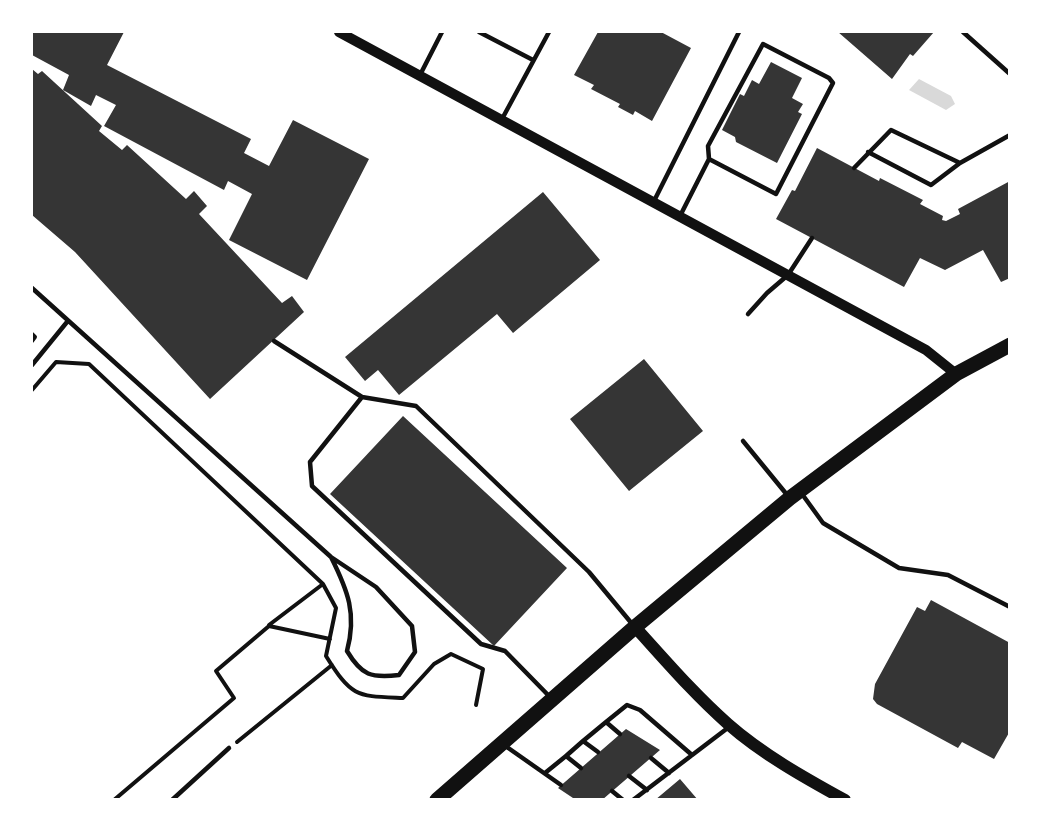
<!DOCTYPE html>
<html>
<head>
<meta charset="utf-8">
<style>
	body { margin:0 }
	#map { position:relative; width:1041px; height:831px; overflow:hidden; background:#fff; font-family:"PT Sans Narrow",sans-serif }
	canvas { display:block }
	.frame { position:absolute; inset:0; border:33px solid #fff; pointer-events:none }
</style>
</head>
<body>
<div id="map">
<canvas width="1041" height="831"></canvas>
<div class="frame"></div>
</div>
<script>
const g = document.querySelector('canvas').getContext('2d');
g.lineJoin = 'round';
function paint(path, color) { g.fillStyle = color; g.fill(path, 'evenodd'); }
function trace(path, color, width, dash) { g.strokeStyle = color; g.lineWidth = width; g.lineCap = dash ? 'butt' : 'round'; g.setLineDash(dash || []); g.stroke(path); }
const water = new Path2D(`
	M919 79 951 96 955 104 946 110 909 90Z`);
const building = new Path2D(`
	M32 32H124L107 65 251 139 244 153 269 166 293 120 369 159 307 280 229 240 252 194 228 181 224 190 104 126 116 105 96 95 91 106 63 90 69 75 32 55Z
	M598 32H661L691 48 652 121 635 111 633 115 618 107 620 104 591 89 594 85 574 75Z
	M838 32H934L913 56 910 54 892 79Z
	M771 62 802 78 792 98 803 104 798 112 802 114 777 163 736 142 735 137 722 130 740 94 744 96 752 80 759 84Z
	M32 69 38 74 42 71 102 126 99 131 122 150 127 145 186 199 194 191 207 206 199 214 282 303 292 296 304 312 210 399 75 252 32 215Z
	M817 148 879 181 880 178 923 200 920 204 943 216 942 220 946 221 960 214 958 209 1010 181V278L1001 282 983 250 945 270 920 258 904 287 776 219 792 190 795 191Z
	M543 192 600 260 513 333 497 314 399 395 378 370 365 381 345 357Z
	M644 359 703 431 629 491 570 419Z
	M403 416 567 568 494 646 330 494Z
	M931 600 1010 643V731L994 759 962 742 958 748 877 704 873 699 875 684 917 607 925 611Z
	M626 729 660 750 602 800H576L558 788Z
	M680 779 698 800H655Z`);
const path = new Path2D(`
	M32 334 35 337 32 341
	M32 390 56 362 89 364 323 584 336 608 326 656C352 698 357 696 403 698L434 664 451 654 483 669 476 705
	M269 625 323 584
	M237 742 332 665
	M114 800 234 698 216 671 269 626 330 639`);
const service = new Path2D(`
	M479 32 533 60
	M963 32 1010 74
	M420 75 442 32
	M502 119 549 32
	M868 152 931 185 960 163
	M854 168 891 130 960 163 1010 135
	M654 201 739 32
	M680 216 709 159 776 194 833 83 829 78 763 44 708 146 709 159
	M32 288 331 557 376 587 412 626 415 652 399 675C371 678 362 676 347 651 357 614 348 591 331 557
	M748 314 767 293 788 275 812 238
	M274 341 362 397 416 406 589 572 633 625
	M32 365 67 322
	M362 397 310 462 312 486 481 644 505 651 550 697
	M743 441 788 496
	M802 494 823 523 899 568 948 575 1010 607
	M606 722 627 705 640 710 692 755
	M583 741 606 722 620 734
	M504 745 561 785
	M566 756 583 741 598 752
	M651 758 669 773
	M545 773 566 756 581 768
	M629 776 647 790
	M612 791 623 800
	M172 800 229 748
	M633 800 729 727
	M1009 800 1010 799`);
const tertiary = new Path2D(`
	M339 32 926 350 956 374`);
const secondary = new Path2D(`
	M635 627C665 660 694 694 728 724 762 754 805 778 845 800`);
const primary = new Path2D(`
	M437 800 635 627 790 498 956 374 1010 345`);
paint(water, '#d9d9d9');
paint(building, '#353535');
trace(path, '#111', 4);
trace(service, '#111', 4.5);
trace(tertiary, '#111', 10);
trace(secondary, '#111', 12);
trace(primary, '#111', 15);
</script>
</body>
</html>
